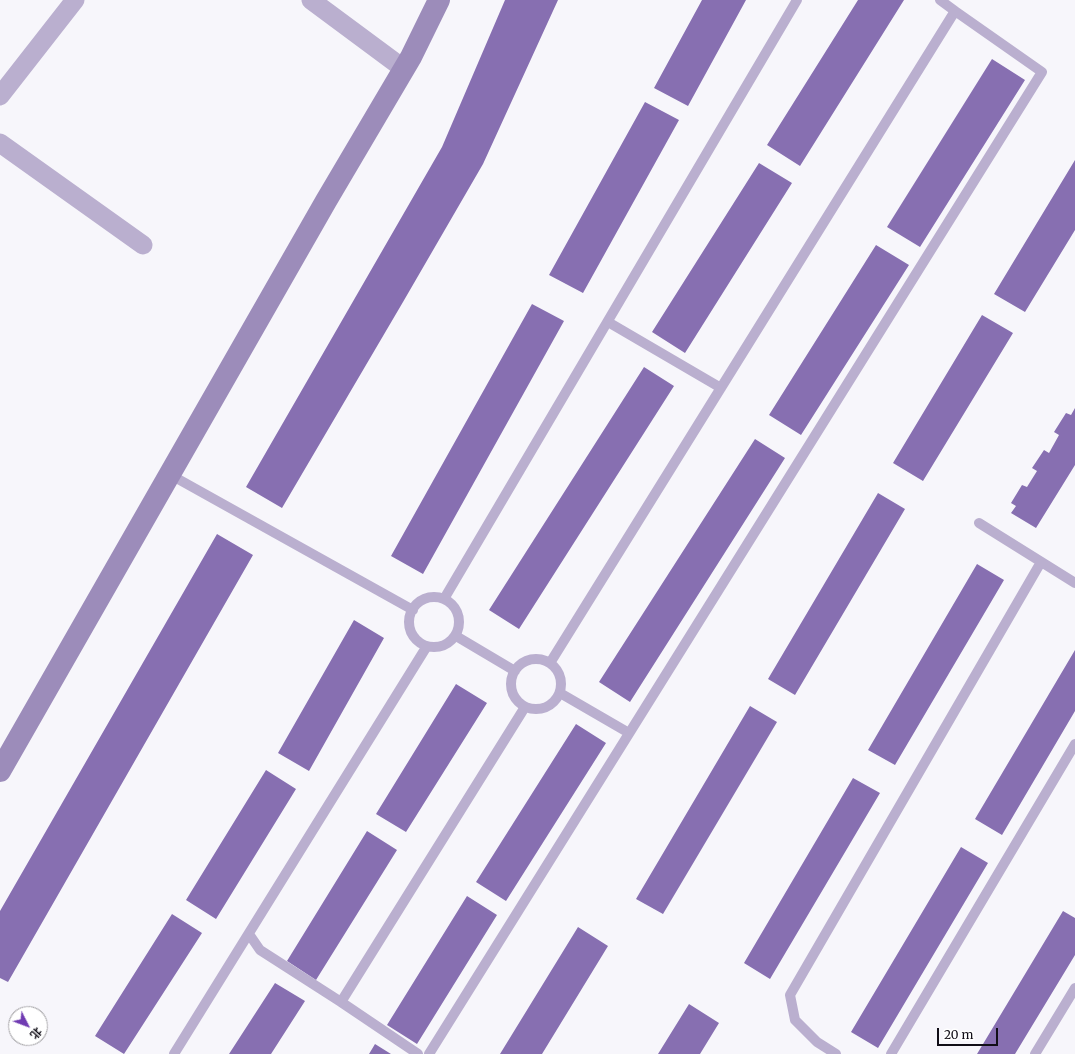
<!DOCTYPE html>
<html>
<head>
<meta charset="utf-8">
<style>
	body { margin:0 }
	#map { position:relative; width:1075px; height:1054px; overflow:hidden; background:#f7f6fb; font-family:Merriweather,"Noto Sans SC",serif }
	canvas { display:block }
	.north { position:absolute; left:8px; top:1006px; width:40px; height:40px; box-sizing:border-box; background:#fff; border:1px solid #a09fa2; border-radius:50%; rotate:132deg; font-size:11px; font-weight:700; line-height:16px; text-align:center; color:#110e17 }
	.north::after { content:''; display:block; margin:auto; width:14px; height:18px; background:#703bb2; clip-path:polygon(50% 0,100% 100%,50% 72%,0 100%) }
	.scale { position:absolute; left:937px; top:1028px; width:61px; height:18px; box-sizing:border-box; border:2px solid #110e17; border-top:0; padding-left:5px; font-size:12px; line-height:14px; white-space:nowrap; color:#110e17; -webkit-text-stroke:3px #fff; paint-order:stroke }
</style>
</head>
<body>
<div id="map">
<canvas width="1075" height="1054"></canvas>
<div class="north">北</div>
<div class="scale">20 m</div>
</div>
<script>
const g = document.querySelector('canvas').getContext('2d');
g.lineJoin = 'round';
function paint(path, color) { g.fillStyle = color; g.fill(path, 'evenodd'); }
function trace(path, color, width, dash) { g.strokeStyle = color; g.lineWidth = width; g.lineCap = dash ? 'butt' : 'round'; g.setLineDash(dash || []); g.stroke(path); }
const building = new Path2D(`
	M505 0H558L483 164 403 302 282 508 246 487 442 147Z
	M702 0H746L688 106 654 88Z
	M858 0H904L800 166 767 145Z
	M992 59 1025 80 920 247 887 227Z
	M645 102 679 120 583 293 549 275Z
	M1075 160V230L1025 312 994 294Z
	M759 163 792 183 685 353 652 332Z
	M876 245 909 265 801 435 769 415Z
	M532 304 564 321 423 574 391 556Z
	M982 315 1013 333 923 481 893 463Z
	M644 367 674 386 519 629 489 610Z
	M1075 408V465L1036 528 1011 513 1016 506 1011 503 1022 485 1027 487 1037 471 1032 468 1044 450 1049 453 1059 435 1054 432 1066 413 1071 415Z
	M755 439 785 458 630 702 599 682Z
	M878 493 905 509 795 695 768 679Z
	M217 534 253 555 8 982 0 978V911Z
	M977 564 1004 580 895 765 868 750Z
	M354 620 384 638 309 771 278 753Z
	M1075 650V711L1002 835 975 819Z
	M456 684 487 703 406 832 376 814Z
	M750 706 777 722 663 914 636 899Z
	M576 724 606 743 506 901 476 882Z
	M266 770 296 789 216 919 186 900Z
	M853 778 880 793 770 979 744 963Z
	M367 831 397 850 316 980 287 961Z
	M961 847 988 863 878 1048 851 1032Z
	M467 896 497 915 417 1044 387 1025Z
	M1063 911 1075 918V955L1015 1054H977Z
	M172 914 202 933 124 1054 95 1036Z
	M578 927 608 946 542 1054H500Z
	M275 983 305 1001 271 1054H229Z
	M689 1004 719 1023 700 1054H658Z
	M375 1044 391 1054H369Z`);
const lane = new Path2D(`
	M608 322 721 388
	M169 474 413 610
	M979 523 1075 583
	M409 622a25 25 0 1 1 50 0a25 25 0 1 1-50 0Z
	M444 599 797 0
	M456 636 515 671
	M511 684a25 25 0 1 1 50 0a25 25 0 1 1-50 0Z
	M550 663 955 11 940 0
	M560 693 629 733
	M249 934 260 950 341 1002 525 707
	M341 1002 418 1054
	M174 1054 427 646
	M429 1054 1042 72 955 11
	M836 1054 817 1042 795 1020 790 995 1041 562
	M891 1054 1075 744
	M1035 1054 1075 988`);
const street = new Path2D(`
	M311 0 404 69
	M0 96 75 0
	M0 143 143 245`);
const secondary = new Path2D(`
	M0 771 326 201 411 57 439 0`);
paint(building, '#876fb1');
trace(lane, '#baafcf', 10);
trace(street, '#baafcf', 19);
trace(secondary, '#9c8cba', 22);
</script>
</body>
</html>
